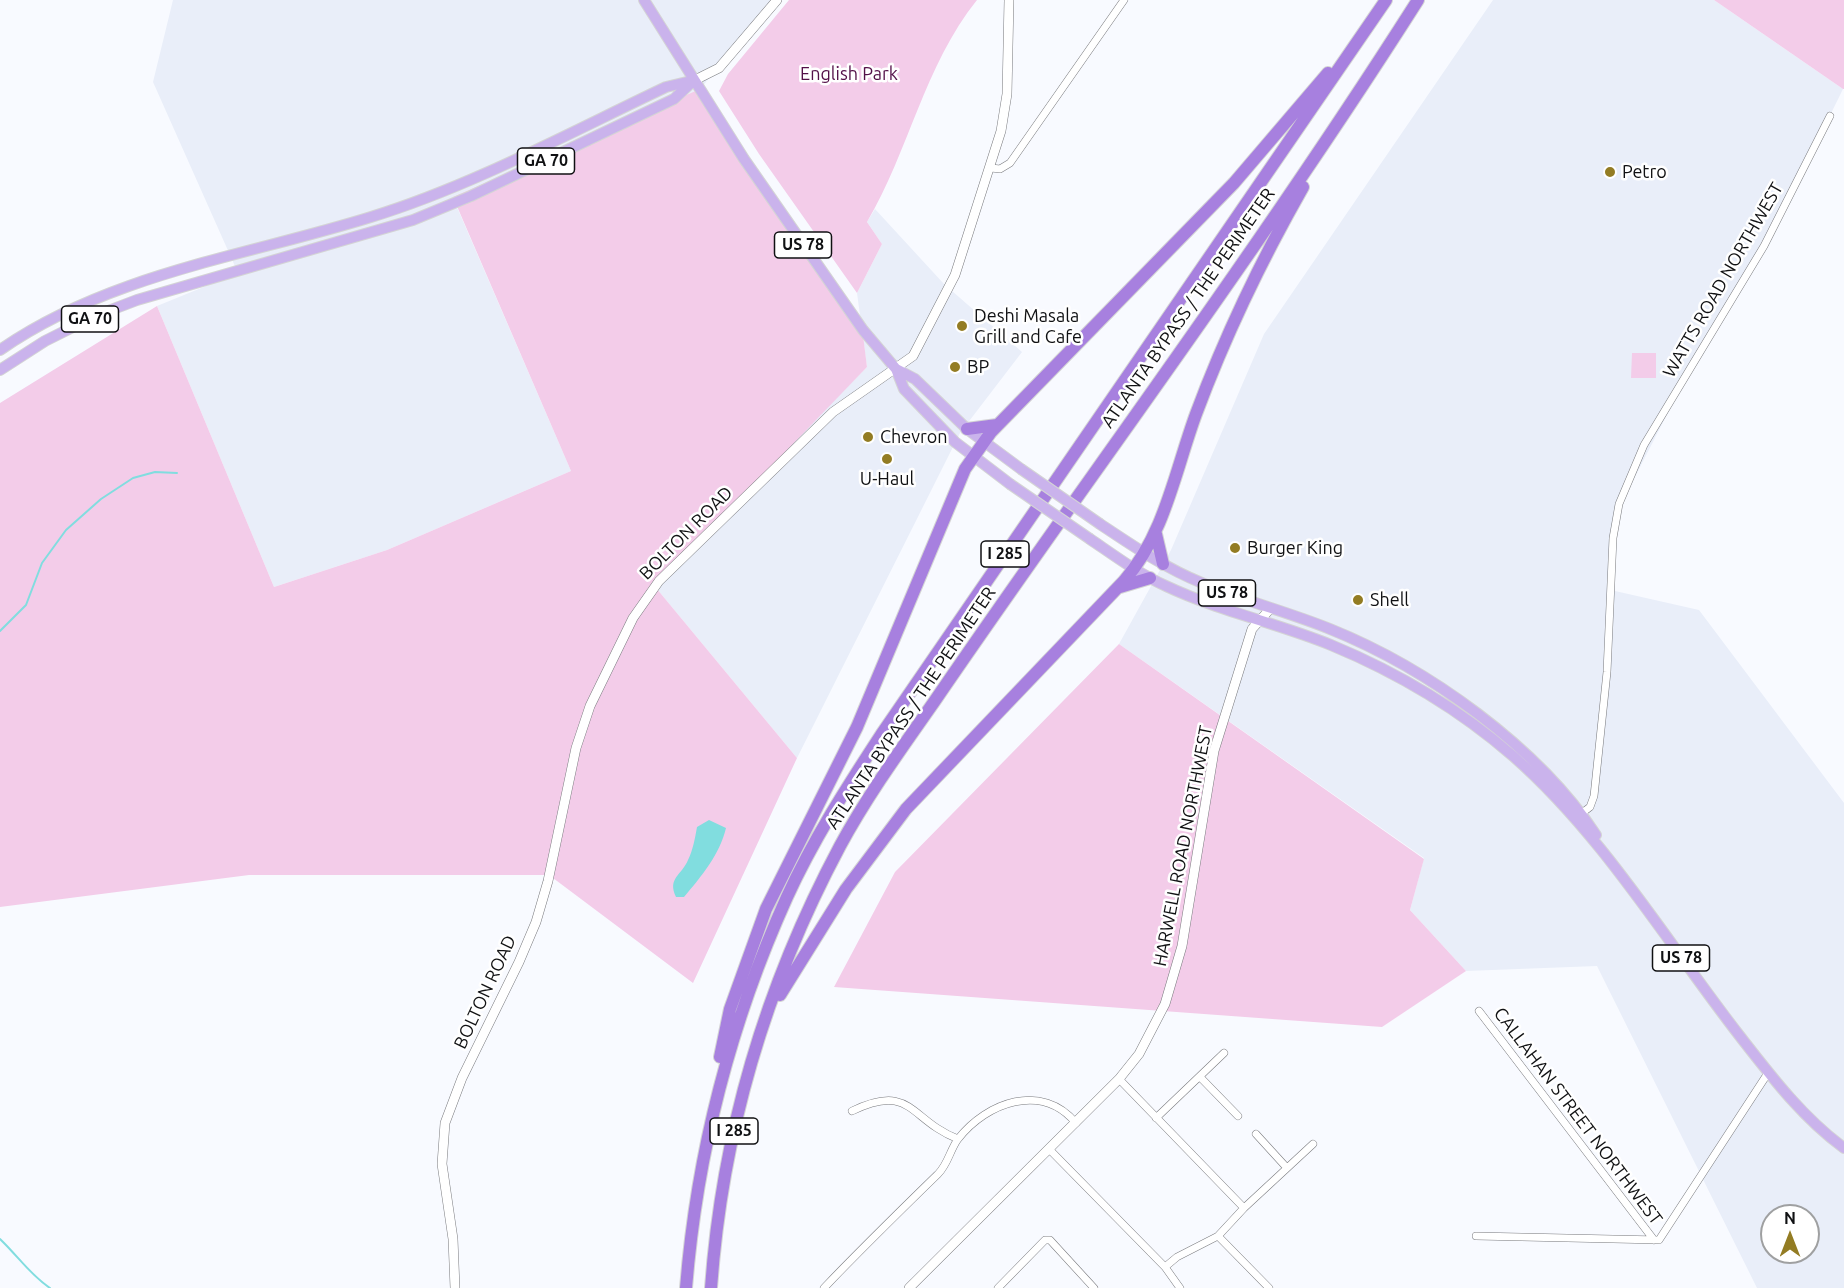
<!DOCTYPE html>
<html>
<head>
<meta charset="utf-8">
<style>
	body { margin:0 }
	#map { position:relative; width:1844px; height:1288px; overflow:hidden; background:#f8faff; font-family:Ubuntu,sans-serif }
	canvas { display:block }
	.north { position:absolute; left:1760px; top:1204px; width:60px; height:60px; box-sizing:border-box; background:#fff; border:2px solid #9fa0a1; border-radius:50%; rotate:0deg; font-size:16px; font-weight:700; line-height:24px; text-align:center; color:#101113 }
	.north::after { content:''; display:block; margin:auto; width:21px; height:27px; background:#937c23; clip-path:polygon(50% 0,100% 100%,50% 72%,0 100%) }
</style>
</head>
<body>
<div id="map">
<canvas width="1844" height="1288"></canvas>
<div class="north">N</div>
</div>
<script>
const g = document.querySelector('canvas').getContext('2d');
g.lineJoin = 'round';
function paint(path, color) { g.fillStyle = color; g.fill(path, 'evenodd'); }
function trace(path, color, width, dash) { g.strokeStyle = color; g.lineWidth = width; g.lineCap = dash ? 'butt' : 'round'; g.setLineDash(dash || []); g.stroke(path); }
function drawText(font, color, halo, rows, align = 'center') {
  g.font = font + ' Ubuntu,sans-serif'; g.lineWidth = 5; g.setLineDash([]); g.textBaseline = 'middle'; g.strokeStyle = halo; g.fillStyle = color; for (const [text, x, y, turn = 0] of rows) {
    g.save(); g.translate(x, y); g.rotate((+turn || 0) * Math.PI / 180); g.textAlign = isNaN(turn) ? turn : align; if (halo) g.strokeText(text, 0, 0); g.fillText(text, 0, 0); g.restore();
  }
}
const built = new Path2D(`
	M173 0H776L700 89 453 198 571 471 387 550 274 587 157 306 238 273 153 82Z
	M1493 0H1714L1843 89 1760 258 1680 389 1615 516V591L1699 610 1844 803V1288H1757L1597 966 1466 971 1410 910 1424 858 1119 644 1171 550 1264 334ZM1772 1216H1808V1252H1772Z
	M875 209 944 284 1022 352 960 433 797 758 652 583 867 367 857 293 882 244 867 222Z`);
const green = new Path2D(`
	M789 0H977C924 66 909 151 867 222L882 244 857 293 759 154 719 91 728 74Z
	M1714 0H1844V89H1843Z
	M700 89 861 319 867 367 740 499 652 583 797 758 693 983 549 875H249L0 907V403L157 306 274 587 387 550 571 471 453 197Z
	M1632 353H1656V378H1631Z
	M1119 644 1424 859 1410 910 1466 971 1382 1027 834 987 895 872Z`);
const water = new Path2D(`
	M709 820 726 828C720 854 701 877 684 897H676C667 878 682 875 688 860 693 850 695 838 697 827Z`);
const stream = new Path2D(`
	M0 631 26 605 42 563 66 530 101 499 133 478 155 472 177 473
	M0 1239C18 1256 30 1275 50 1288`);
const street = new Path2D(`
	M991 168 1000 169 1010 163 1124 0
	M1578 816 1590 807 1594 796 1607 672 1613 538 1619 504 1644 445 1764 246 1830 116
	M1479 1011 1654 1240
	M1200 1077 1238 1116
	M1119 1079 1244 1208
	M852 1111C912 1082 909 1120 958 1139
	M1156 1118 1224 1053
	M1256 1134 1287 1168
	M1049 1149 1165 1267 1180 1288
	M1218 1236 1269 1288
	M1476 1236 1659 1240 1768 1073
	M1165 1267 1177 1257 1218 1236 1244 1208 1313 1144
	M824 1288C861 1249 899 1212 938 1174 948 1164 950 1150 958 1139 987 1102 1042 1082 1076 1123
	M998 1288 1045 1240H1050L1094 1288`);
const secondary = new Path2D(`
	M693 81 719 68 777 0
	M455 1288 453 1239 442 1164 445 1123 462 1078 519 962 536 922 548 881 576 748 590 706 633 618 659 581 833 412 913 356 955 275 1001 131 1007 94 1009 0
	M909 1288 1119 1079 1139 1054 1165 1004 1182 946 1214 751 1252 629 1271 608`);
const primary = new Path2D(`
	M644 0 744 159 863 330 896 369 904 389 955 442 1010 484
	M0 350C109 274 246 256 371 217 472 186 571 132 666 87L691 81
	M896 369 915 379 967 429 1021 469
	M0 370 45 341 95 316 137 300 413 220 471 196 674 99 693 81
	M1100 524C1133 546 1165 568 1202 583 1244 601 1288 612 1330 629 1427 668 1538 747 1596 835
	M1090 539C1115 556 1139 574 1166 586 1219 611 1277 623 1331 645 1396 672 1459 709 1513 756 1603 835 1666 941 1739 1035 1771 1076 1802 1117 1844 1148`);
const highway = new Path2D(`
	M967 429 997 425
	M1156 534 1163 564
	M1120 587 1150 578
	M780 995 846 889 906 809 1124 581C1165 534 1175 471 1196 414 1225 336 1262 259 1303 187
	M720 1057 730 1009 766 909 857 727 965 469 991 432 1234 183 1328 73
	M686 1288C697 1152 731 1021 787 897 813 840 847 787 881 735L1386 0
	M711 1288C722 1133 767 983 840 846 867 796 901 749 934 702 986 626 1039 551 1093 475 1204 319 1315 162 1418 0`);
const primaryBridge = new Path2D(`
	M1021 469 1100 524
	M1010 484 1090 539`);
const markers = [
	[1610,172,6,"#937c23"],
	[962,326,6,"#937c23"],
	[955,367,6,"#937c23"],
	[868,437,6,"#937c23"],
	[887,459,6,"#937c23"],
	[1235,548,6,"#937c23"],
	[1358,600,6,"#937c23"]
];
const shields = [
	[546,161,57],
	[803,245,57],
	[90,319,57],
	[1005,554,48],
	[1227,593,57],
	[1681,958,57],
	[734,1131,48]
];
const shieldNames = [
	["GA 70",546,161],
	["US 78",803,245],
	["GA 70",90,319],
	["I 285",1005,554],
	["US 78",1227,593],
	["US 78",1681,958],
	["I 285",734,1131]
];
const parkNames = [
	["English Park",849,74]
];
const poiNames = [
	["Petro",1622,172],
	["Deshi Masala",974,316],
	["Grill and Cafe",974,337],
	["BP",967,367],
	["Chevron",880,437],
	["U-Haul",887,479,"center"],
	["Burger King",1247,548],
	["Shell",1370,600]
];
const streetNames = [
	["WATTS ROAD NORTHWEST",1723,280,-60],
	["ATLANTA BYPASS / THE PERIMETER",1188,308,-55],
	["BOLTON ROAD",686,533,-45],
	["ATLANTA BYPASS / THE PERIMETER",911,708,-56],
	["HARWELL ROAD NORTHWEST",1183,846,-79],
	["BOLTON ROAD",485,992,-65],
	["CALLAHAN STREET NORTHWEST",1578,1116,53]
];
paint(built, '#e9eef9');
paint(green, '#f3cce9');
paint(water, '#81dddf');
trace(stream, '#81dddf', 2);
trace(street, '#797a7e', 8);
trace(secondary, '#797a7e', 10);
trace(primary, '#d4d4d5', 12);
trace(highway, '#d4d4d5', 14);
trace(street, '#fff', 7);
trace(secondary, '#fff', 9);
trace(primary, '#cab3ec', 10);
trace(highway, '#a780df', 12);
trace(primaryBridge, '#d4d4d5', 12, []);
trace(primaryBridge, '#cab3ec', 10);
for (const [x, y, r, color] of markers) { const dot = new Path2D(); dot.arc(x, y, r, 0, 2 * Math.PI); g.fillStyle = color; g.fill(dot); trace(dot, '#fff', 2); }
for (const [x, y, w] of shields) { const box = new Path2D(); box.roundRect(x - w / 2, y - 13, w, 26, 4.5); g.fillStyle = '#fff'; g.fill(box); trace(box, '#101113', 1.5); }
drawText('bold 16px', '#101113', null, shieldNames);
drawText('18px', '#531048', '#fff', parkNames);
drawText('18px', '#101113', '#fff', poiNames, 'left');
drawText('18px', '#101113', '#fff', streetNames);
</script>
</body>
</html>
